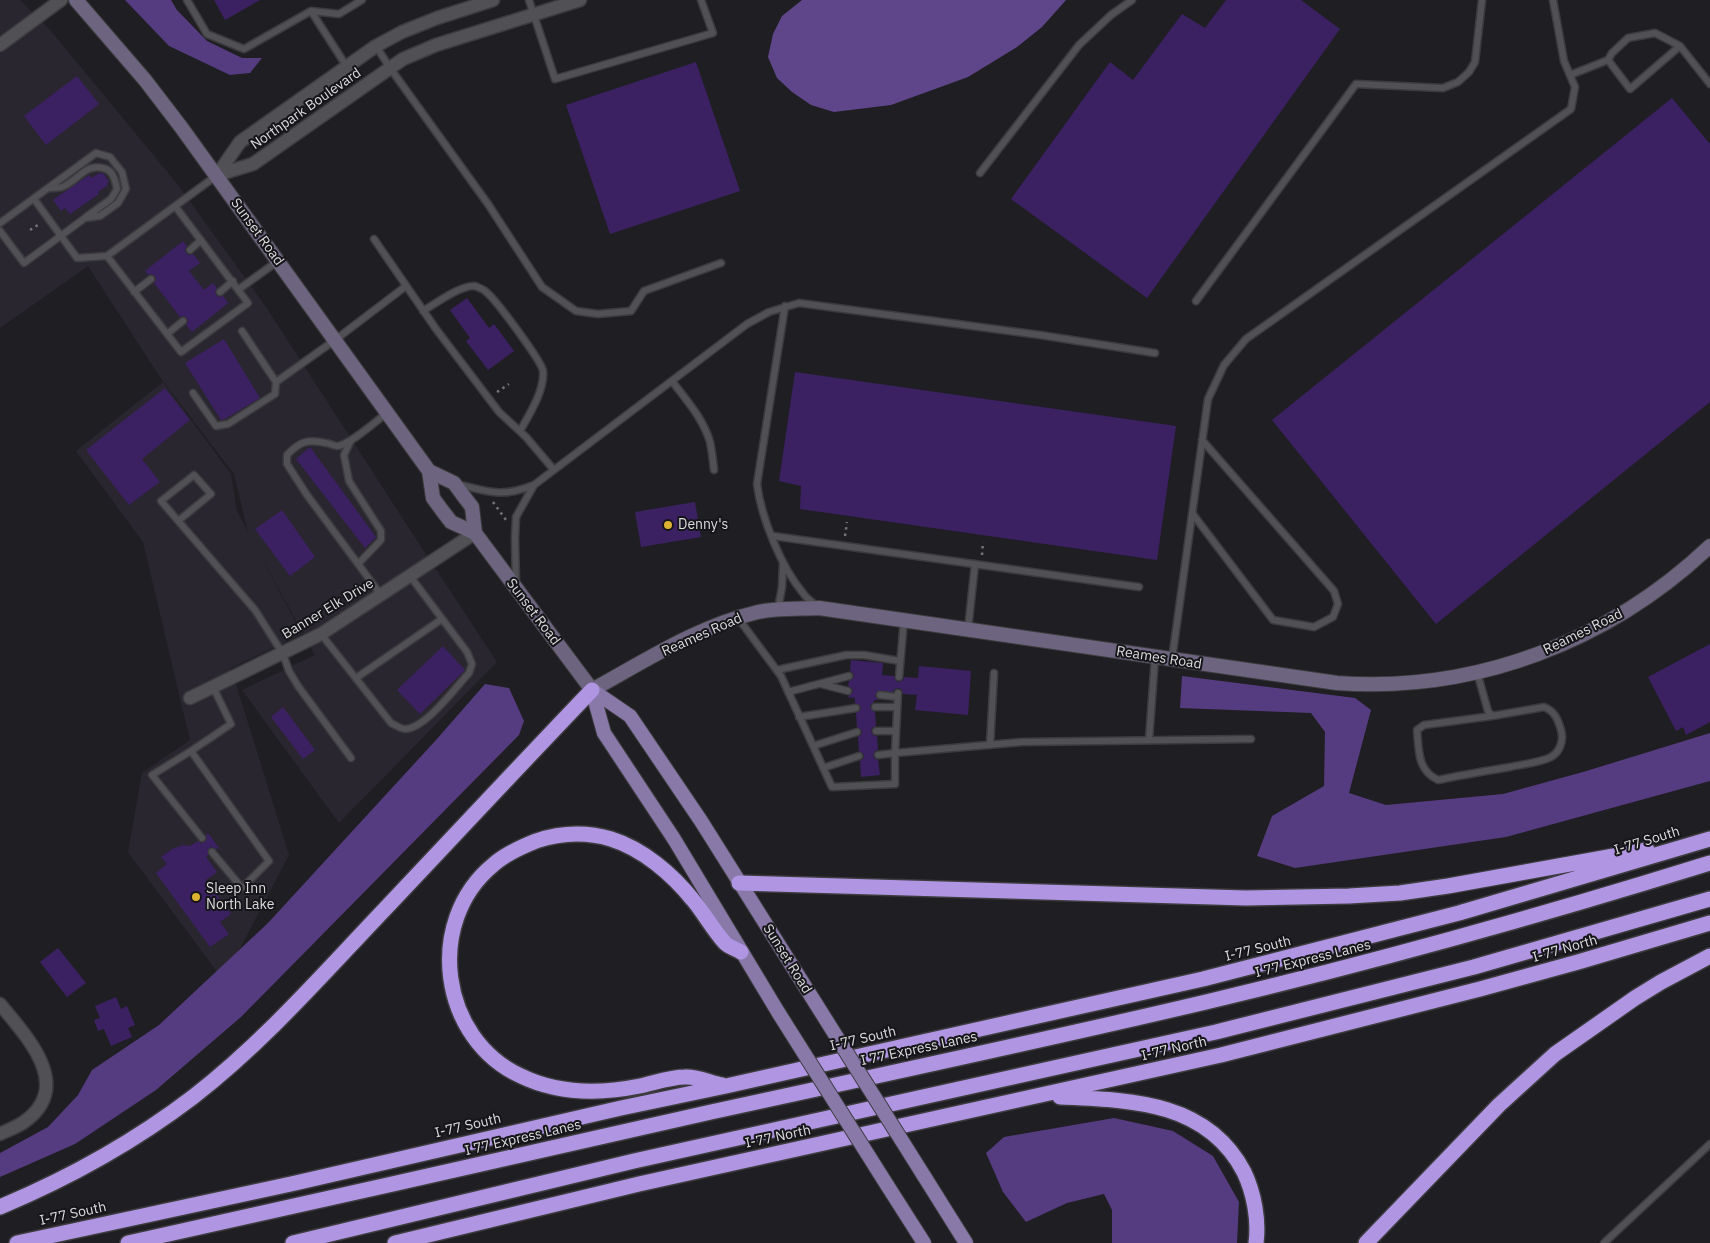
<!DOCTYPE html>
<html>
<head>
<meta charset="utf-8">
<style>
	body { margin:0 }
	canvas { display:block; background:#1f1e22 }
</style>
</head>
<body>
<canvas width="1710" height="1243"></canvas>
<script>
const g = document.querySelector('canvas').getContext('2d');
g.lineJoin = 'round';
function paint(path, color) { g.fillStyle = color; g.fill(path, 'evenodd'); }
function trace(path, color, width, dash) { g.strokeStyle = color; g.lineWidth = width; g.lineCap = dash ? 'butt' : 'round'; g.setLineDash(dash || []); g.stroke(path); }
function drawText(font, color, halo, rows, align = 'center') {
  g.font = font + ' "IBM Plex Sans",sans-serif'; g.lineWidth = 4; g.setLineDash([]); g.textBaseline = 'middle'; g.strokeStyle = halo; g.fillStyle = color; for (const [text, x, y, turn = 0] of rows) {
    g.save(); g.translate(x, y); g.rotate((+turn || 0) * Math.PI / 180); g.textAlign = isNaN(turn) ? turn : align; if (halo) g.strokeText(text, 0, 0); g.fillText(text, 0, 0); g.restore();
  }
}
const built = new Path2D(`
	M0 0H20L51 31 178 185 266 307 416 539 497 662 339 823 242 690 315 655 254 544 302 634 231 668 289 855 239 950 218 973 128 852 142 773 190 740 143 542 76 451 163 382 231 474 237 511 248 532 234 474 160 377 88 266 0 328Z`);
const forest = new Path2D(`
	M125 0H171L177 10 207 41 242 58H262L250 73 230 75 169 46Z
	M1182 676 1355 698 1371 710 1349 793 1386 805 1503 794 1583 772 1710 733V781L1506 837 1295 868 1257 856 1272 816 1324 786 1325 732 1311 713 1180 708Z
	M485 684 509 688 524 721 519 735 241 1017 156 1090 75 1144 0 1177V1153L48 1127 78 1095 92 1070 159 1025 268 923 436 740Z
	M1114 1118 1173 1131 1213 1156 1239 1202 1237 1243H1112V1210L1104 1194 1067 1203 1026 1222 1003 1192 986 1153 1004 1137Z`);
const water = new Path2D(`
	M802 0H1066L1042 27 1017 47 968 77 891 105 834 112 811 105 792 92 777 78 768 57 773 34 782 16Z`);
const building = new Path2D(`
	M214 0H260L225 20Z
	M1226 0H1301L1340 29 1147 298 1011 199 1110 62 1133 80 1182 14 1205 28Z
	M696 62 740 191 610 234 566 105Z
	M77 76 99 104 46 145 24 116Z
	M1672 98 1710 144V402L1436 624 1272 420Z
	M99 173 104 174 109 182 107 183 108 185 98 192 99 194 70 214 65 208 61 211 53 200 89 175 92 178Z
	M183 241 187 246 185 249 186 253 189 255 193 254 200 263 189 271 204 290 213 283 217 288 215 291 216 295 219 297 223 296 228 303 192 332 186 325 188 322 187 318 184 316 180 317 154 283 156 279 155 276 151 274 148 275 145 271Z
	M467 298 489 328 494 324 514 351 488 370 466 341 470 338 450 310Z
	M224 339 260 398 225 419 221 420 185 363Z
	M795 372 1176 426 1157 560 800 509 801 486 779 481Z
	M165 388 190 420 142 459 160 482 129 505 86 450Z
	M310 447 376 537 365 548 296 459Z
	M695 502 701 537 641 547 635 512Z
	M282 510 315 557 290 576 255 529Z
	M1710 644V722L1686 735 1683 727 1676 731 1648 677Z
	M443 646 465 670 420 714 397 690Z
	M851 660 883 663 882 675 894 676 896 681 899 682 903 680 904 677 918 678 919 666 971 671 968 715 915 710 917 695 903 694 902 690 899 688 895 689 893 692 878 691 875 696 879 700H874V702L871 704 870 707 875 712 876 726 872 728 871 731 873 735 877 736 878 750 875 751 873 755 874 758 878 760 880 775 861 777 860 761 863 759 864 755 859 751 858 737 861 735 862 731 857 727 856 713 860 710 861 707 855 703V698L847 697 853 692 852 688 848 686 849 681 854 677 853 673 850 671Z
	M283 707 315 750 303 759 271 717Z
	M208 833 219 848 216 849 211 847 208 850V855L206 857 217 872 206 880 231 914 220 922 229 934 210 947 156 873 167 864 161 857 172 849 183 845 190 846 198 841 201 843 205 842 207 839 206 835Z
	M58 948 86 983 67 997 40 962Z
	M116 997 121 1009 127 1006 135 1025 128 1028 132 1037 111 1046 104 1029 98 1031 94 1020 100 1018 95 1006Z`);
const path = new Path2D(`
	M30 230 41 223
	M497 392 509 384
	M493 502 506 520
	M845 536 847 522
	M982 555 983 542`);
const service = new Path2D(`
	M187 0 207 34 244 49 311 11 339 14 362 0
	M529 0 555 79 713 33 701 0
	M311 11 347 67
	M376 46 390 68 488 204 542 287 576 311 598 314 631 311 644 291 721 263
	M1608 60 1630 89 1680 46
	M1570 75 1608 60 1612 53 1628 38 1655 33 1680 46 1710 84
	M980 173 1079 45 1111 15 1132 0
	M50 188C54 188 59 188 62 187 77 182 85 163 103 168 113 170 115 180 117 189L111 199 86 217
	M34 199 77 258 107 256
	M175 206 248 303 181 352 107 256 216 176
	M0 223 96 153 110 157 122 172 126 189 118 203 100 216 85 218 24 263 0 231
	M374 239 436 329 499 412 526 437 554 470
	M190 250 201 240
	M239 289 278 261
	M134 292 151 279
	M220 292 233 281
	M1196 301 1356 84 1443 88 1458 82 1469 72 1475 62 1482 0
	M785 306 757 484C761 517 781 567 803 593 806 598 812 602 817 606
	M423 311C435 304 460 285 475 286 477 287 483 289 485 291 495 298 542 362 543 371 545 390 529 415 520 431
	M242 331 276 382 335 340 406 286
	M167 334 183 321
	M672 381C686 400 703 418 710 442 712 451 713 461 714 470
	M193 393 216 426 228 424 275 394 276 382
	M351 440 344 455 349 481 381 531V540L358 564
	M457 484C489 492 501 498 534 485L747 324 769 312 799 303 1040 335 1155 353
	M1192 513 1273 620 1314 627 1333 617 1338 604 1334 591 1202 440
	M178 521 211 494 194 475 161 501 255 610 283 654 289 671 298 686 351 758
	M773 536 1139 587
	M516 585 515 538 516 517 534 485
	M381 595 307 495 287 464V455C300 441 308 439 326 443 329 443 334 446 337 446 350 445 376 421 387 413
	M778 609 782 587 783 563
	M738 618 781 676 832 787 895 784V753L878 755
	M968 629 975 564
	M321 634 391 723C395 725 401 729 405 729 425 729 456 687 469 673L472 664 467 652 410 576
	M1172 659 1208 399 1224 365 1246 339 1571 109 1575 87 1564 61 1553 0
	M777 670 846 655H864L900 661
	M1477 672 1488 711 1492 716 1544 707C1555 711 1558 720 1561 730 1564 740 1560 752 1551 757 1539 763 1523 764 1510 767 1486 771 1462 775 1438 780 1417 770 1419 750 1417 730L1424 725 1492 716
	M899 677 904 620
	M356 678 442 619
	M821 684 848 691
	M788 692 849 676
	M898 693 895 753 1022 742 1251 739
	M880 695 897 697
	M875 707H896
	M799 717 856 708
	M876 731H895
	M1149 740 1155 657
	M990 745 994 673
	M813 746 857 732
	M191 751 152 775 202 838
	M823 768 859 756
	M212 852 242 888 269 861 191 751 231 724 213 687
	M1604 1243 1710 1144`);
const minor = new Path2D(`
	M0 45 61 0
	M217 175 253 164 403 59 436 45 580 0
	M217 175 240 142 376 46 402 32 437 18 493 0
	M190 698 321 634 475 533
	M0 1004C26 1036 75 1086 24 1122 17 1127 8 1130 0 1134`);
const secondary = new Path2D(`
	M76 0 145 80 181 127 429 471 433 498 441 509 451 522 475 533
	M429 471 454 483 462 494 472 507 475 533 592 690C645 661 698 626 758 612 777 608 799 609 819 608L1337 683C1476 693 1610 641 1710 546`);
const primary = new Path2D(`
	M592 690 630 716 701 821 816 1004
	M592 690 604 733 674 839 778 1012
	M924 1176 966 1243
	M887 1185 924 1243`);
const motorway = new Path2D(`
	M739 883 1246 898 1349 896 1400 893 1448 886 1647 850
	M722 1085C711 1083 697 1076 685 1077 671 1077 654 1083 640 1086 600 1094 558 1094 521 1076 440 1039 424 922 493 865 505 854 521 847 536 841 560 833 587 832 611 839 643 849 672 874 693 900 704 913 713 930 725 943 729 947 736 949 741 952
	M1060 1097C1130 1100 1207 1101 1244 1172 1254 1193 1259 1220 1256 1243
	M0 1207C69 1178 134 1142 193 1097 264 1042 323 974 384 910 453 837 522 763 592 690
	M17 1243 291 1184 621 1108 726 1086 1203 979 1459 913 1710 839
	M128 1243C323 1201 516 1155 711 1112 876 1076 1041 1041 1206 1002 1375 962 1543 915 1710 863
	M293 1243 634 1161 1216 1032 1474 967 1710 899
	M395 1243 639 1184 1221 1055 1480 989 1578 962 1710 923
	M1366 1243 1499 1105 1555 1054 1635 998 1661 982 1710 956`);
const primaryBridge = new Path2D(`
	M816 1004 924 1176
	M778 1012 887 1185`);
const markers = [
	[668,525,5,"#dcb233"],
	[196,897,5,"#dcb233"]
];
const streetNames = [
	["Northpark Boulevard",306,109,-35],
	["Sunset Road",257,232,54],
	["Banner Elk Drive",328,609,-31],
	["Sunset Road",533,612,53],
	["Reames Road",1583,632,-26],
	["Reames Road",702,635,-24],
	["Reames Road",1159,658,9],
	["I-77 South",1647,841,-17],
	["I-77 South",1258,949,-14],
	["I-77 North",1565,949,-16],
	["Sunset Road",787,959,58],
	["I 77 Express Lanes",1313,959,-14],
	["I-77 South",863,1039,-13],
	["I 77 Express Lanes",919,1049,-12],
	["I-77 North",1174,1049,-13],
	["I-77 South",468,1126,-13],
	["I-77 North",778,1137,-12],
	["I 77 Express Lanes",523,1138,-13],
	["I-77 South",73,1214,-12]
];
const poiNames = [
	["Denny's",678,525],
	["Sleep Inn",206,889],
	["North Lake",206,905]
];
paint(built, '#292630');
paint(forest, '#553b7f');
paint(water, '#5f468a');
paint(building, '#3b2062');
trace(service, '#3c3b3e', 9);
trace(minor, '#3c3b3e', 15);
trace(secondary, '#3c3b3e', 16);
trace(primary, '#3c3b3e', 16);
trace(motorway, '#3c3b3e', 18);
trace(path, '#747376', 2.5, [2.5, 4]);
trace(service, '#515054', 6);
trace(minor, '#515054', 12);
trace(secondary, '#6d657f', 14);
trace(primary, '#8979a9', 14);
trace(motorway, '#af95e2', 15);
trace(primaryBridge, '#3c3b3e', 16, []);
trace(primaryBridge, '#8979a9', 14);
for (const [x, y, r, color] of markers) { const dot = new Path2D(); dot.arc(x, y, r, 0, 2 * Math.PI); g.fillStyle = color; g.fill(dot); trace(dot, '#161519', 2); }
drawText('14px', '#dcdcde', '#161519', streetNames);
drawText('14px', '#dcdcde', '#161519', poiNames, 'left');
</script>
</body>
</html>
